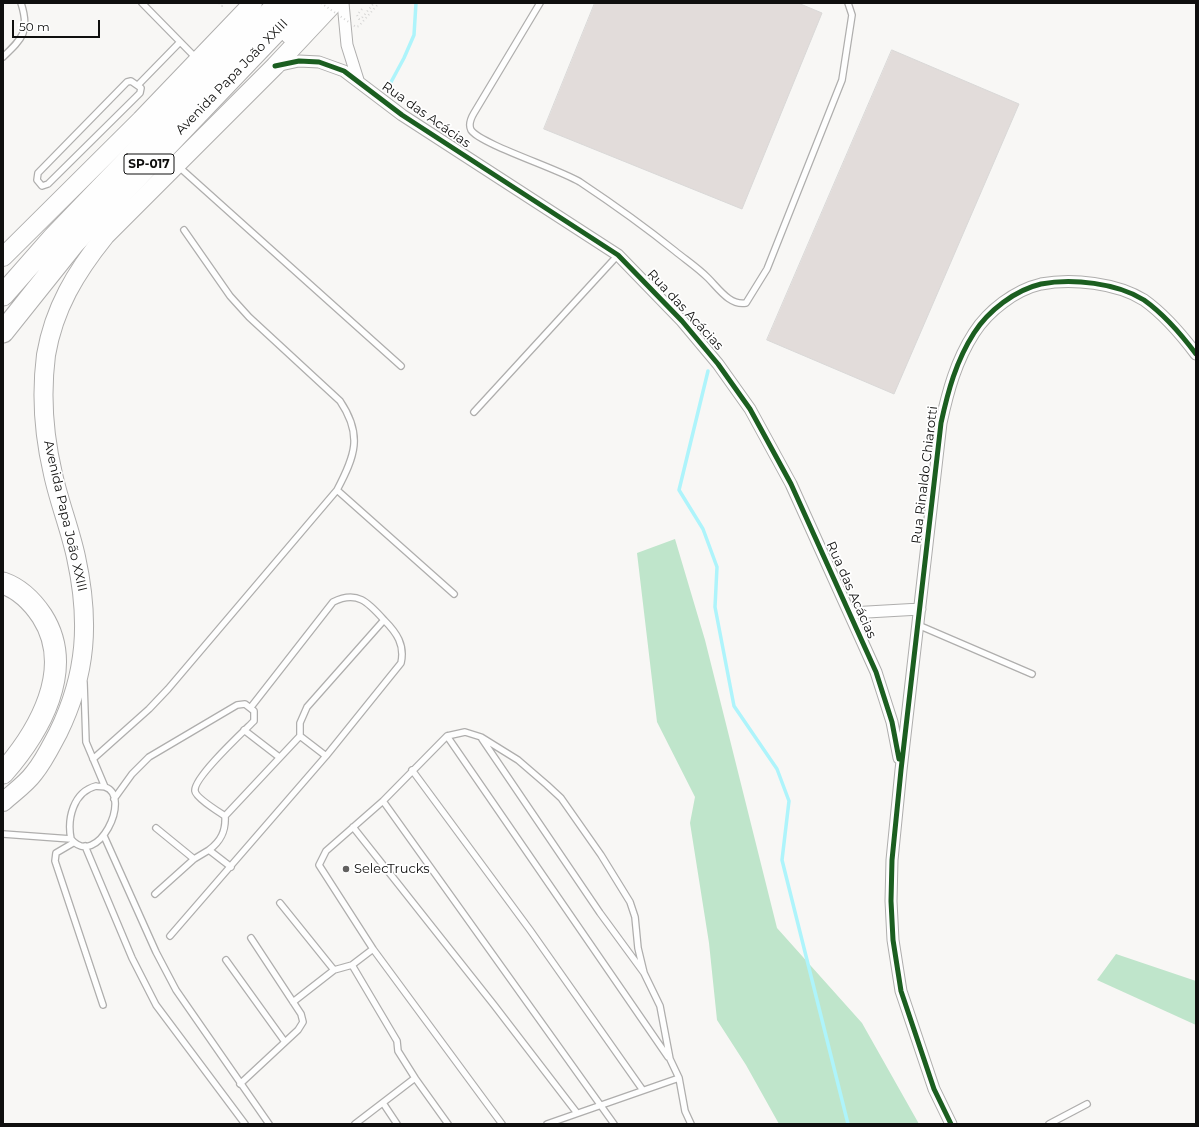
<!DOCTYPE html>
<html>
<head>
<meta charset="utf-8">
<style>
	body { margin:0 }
	#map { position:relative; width:1199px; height:1127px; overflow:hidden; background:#f8f7f5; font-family:Montserrat,sans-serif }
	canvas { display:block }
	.frame { position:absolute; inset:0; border:4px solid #0f0f0e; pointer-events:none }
	.scale { position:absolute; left:12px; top:20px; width:88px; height:18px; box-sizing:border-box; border:2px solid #0f0f0e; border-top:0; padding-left:5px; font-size:12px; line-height:14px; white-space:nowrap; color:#0f0f0e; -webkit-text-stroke:3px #fff; paint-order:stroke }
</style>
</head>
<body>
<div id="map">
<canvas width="1199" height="1127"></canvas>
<div class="frame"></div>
<div class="scale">50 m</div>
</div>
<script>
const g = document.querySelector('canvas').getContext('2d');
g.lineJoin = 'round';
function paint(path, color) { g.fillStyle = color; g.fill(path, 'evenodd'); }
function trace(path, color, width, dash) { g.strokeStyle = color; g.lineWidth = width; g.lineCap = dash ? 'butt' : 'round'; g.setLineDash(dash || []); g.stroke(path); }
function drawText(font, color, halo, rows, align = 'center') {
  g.font = font + ' Montserrat,sans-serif'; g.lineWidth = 3.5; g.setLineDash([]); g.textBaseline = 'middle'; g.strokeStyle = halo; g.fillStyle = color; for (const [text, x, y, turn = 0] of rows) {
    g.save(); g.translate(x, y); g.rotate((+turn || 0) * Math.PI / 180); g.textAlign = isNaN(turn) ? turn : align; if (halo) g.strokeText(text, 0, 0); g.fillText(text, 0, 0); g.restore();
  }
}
const forest = new Path2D(`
	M675 539 705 640 777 928 862 1023 919 1124H779L746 1065 717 1020 709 943 690 823 695 797 657 722 637 553Z
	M1116 954 1196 981V1025L1097 980Z`);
const stream = new Path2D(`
	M390 84 404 58 414 35 416 3
	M708 371 679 490 703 529 717 567 715 607 734 706 777 769 789 801 782 860 848 1124`);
const building = new Path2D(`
	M595 3H798L822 13 742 209 544 129Z
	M892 50 1019 104 894 394 767 340Z`);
const path = new Path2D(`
	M219 3 222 6 224 3
	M362 9 357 15 359 19H361L374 3`);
const lane = new Path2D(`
	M142 3 197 59
	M540 3 474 113C471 118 468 124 471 130 480 144 559 169 580 182 613 204 644 226 675 251 686 260 698 268 708 278 719 289 730 306 746 303L767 269 842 80 852 15 848 3
	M3 57C23 38 30 31 21 3
	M131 81 141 88 140 93 48 184 42 186 37 180 38 173 127 82Z
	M138 85 180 42
	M178 166 401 366
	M474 412 618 255
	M337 490 454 594
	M918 625 1032 674
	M84 683 86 742 105 787
	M244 730 279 757
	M447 736 668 1057
	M482 739 600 913 644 973 660 1006 670 1059 679 1078 685 1111 691 1124
	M326 756 401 663C405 645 397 633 384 620
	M93 759 149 709 168 689 337 490C355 456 363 435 340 401L249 317 230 296 184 230
	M412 770 530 930 642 1089
	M96 786C98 787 102 786 105 787 133 796 97 870 71 839 67 819 73 792 96 786Z
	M114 799 132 774 149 757 237 705 245 704 254 711V721C244 731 193 778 195 791 196 798 219 812 225 816L300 736V723L307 707 384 620C368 602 357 590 333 602L251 707
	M383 801 614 1124
	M353 827 494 1005 577 1113
	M156 828 194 859
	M3 834 71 839
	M104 836 156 952 176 990 269 1124
	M73 843 56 853 55 861 103 1005
	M85 846 132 958 156 1005 245 1124
	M209 850C221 841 226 831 225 816
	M155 894 194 859 209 850 231 867
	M280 903 334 970 352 965 373 949 319 865 326 851 383 801 447 736 465 732 481 737 518 760 547 785 561 798 601 855 630 902 635 917 638 948 644 973
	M170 936 326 756 300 736
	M373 949 502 1124
	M226 960 285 1042
	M352 965 397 1041 398 1051 415 1078 355 1124
	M293 1002 334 970
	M415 1078 448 1124
	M240 1084 298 1030 303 1022 301 1014 251 938
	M383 1103 397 1124
	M547 1124 679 1078
	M1049 1124 1087 1104`);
const street = new Path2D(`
	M343 3 347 45 358 80
	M276 66 299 61 319 62 344 71 402 115 618 255 682 321 718 364 750 409 791 484 876 672 892 722 899 758
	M850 613 920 609
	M951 1124 934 1089 901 991 893 940 891 901 892 860 901 770 941 423C948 391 956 361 974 333 988 311 1015 290 1041 284 1072 278 1117 283 1144 300 1165 315 1181 334 1196 354`);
const primary = new Path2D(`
	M3 257 141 120 253 3
	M3 802C13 793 26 784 34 773 44 761 51 746 58 733 87 674 90 621 76 557 70 529 59 502 53 474 44 436 41 394 46 355 54 308 76 272 105 236L275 66 334 3`);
const highway = new Path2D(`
	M291 34 324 3
	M3 295 54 237 279 3
	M3 332 74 243 303 3
	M3 583C20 589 32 601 42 616 76 669 39 732 3 773`);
const pathBridge = new Path2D(`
	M321 3 356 27 359 26 379 3`);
const cycleway = new Path2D(`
	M275 66 299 61 319 62 344 71 402 115 618 255 682 321 718 364 750 409 791 484 876 672 892 722 899 759
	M951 1124 934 1089 901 991 893 940 891 901 892 860 901 770 941 423C948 391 956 361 974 333 988 311 1015 290 1041 284 1072 278 1117 283 1144 300 1165 315 1181 334 1196 354`);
const markers = [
	[346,869,4,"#61605f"]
];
const shields = [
	[149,164,50]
];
const shieldNames = [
	["SP-017",149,164]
];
const streetNames = [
	["Avenida Papa João XXIII",232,77,-46],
	["Rua das Acácias",426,115,35],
	["Rua das Acácias",685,310,47],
	["Rua Rinaldo Chiarotti",925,475,-83],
	["Avenida Papa João XXIII",65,516,77],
	["Rua das Acácias",851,590,66]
];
const poiNames = [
	["SelecTrucks",354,869]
];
paint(forest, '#bfe5cb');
trace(stream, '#aef4fb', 3.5);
paint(building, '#e2dcda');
trace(building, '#d9d8d7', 1);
trace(lane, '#afaead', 8);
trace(street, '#afaead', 13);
trace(primary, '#afaead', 20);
trace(highway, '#afaead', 23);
trace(path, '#d6d6d5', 2, [1, 3]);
trace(lane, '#fefefe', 5.5);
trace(street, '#fefefe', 11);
trace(primary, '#fefefe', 18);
trace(highway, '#fefefe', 21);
trace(pathBridge, '#d6d6d5', 2, [1, 3]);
trace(cycleway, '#1b5e20', 5);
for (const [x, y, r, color] of markers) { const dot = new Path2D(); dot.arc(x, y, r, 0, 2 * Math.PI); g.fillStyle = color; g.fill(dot); trace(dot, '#fff', 1.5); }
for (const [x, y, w] of shields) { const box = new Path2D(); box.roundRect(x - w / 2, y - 10, w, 20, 3); g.fillStyle = '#fff'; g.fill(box); trace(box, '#0f0f0e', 1); }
drawText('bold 12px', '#0f0f0e', null, shieldNames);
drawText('13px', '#0f0f0e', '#fff', streetNames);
drawText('13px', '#0f0f0e', '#fff', poiNames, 'left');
</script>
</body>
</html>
